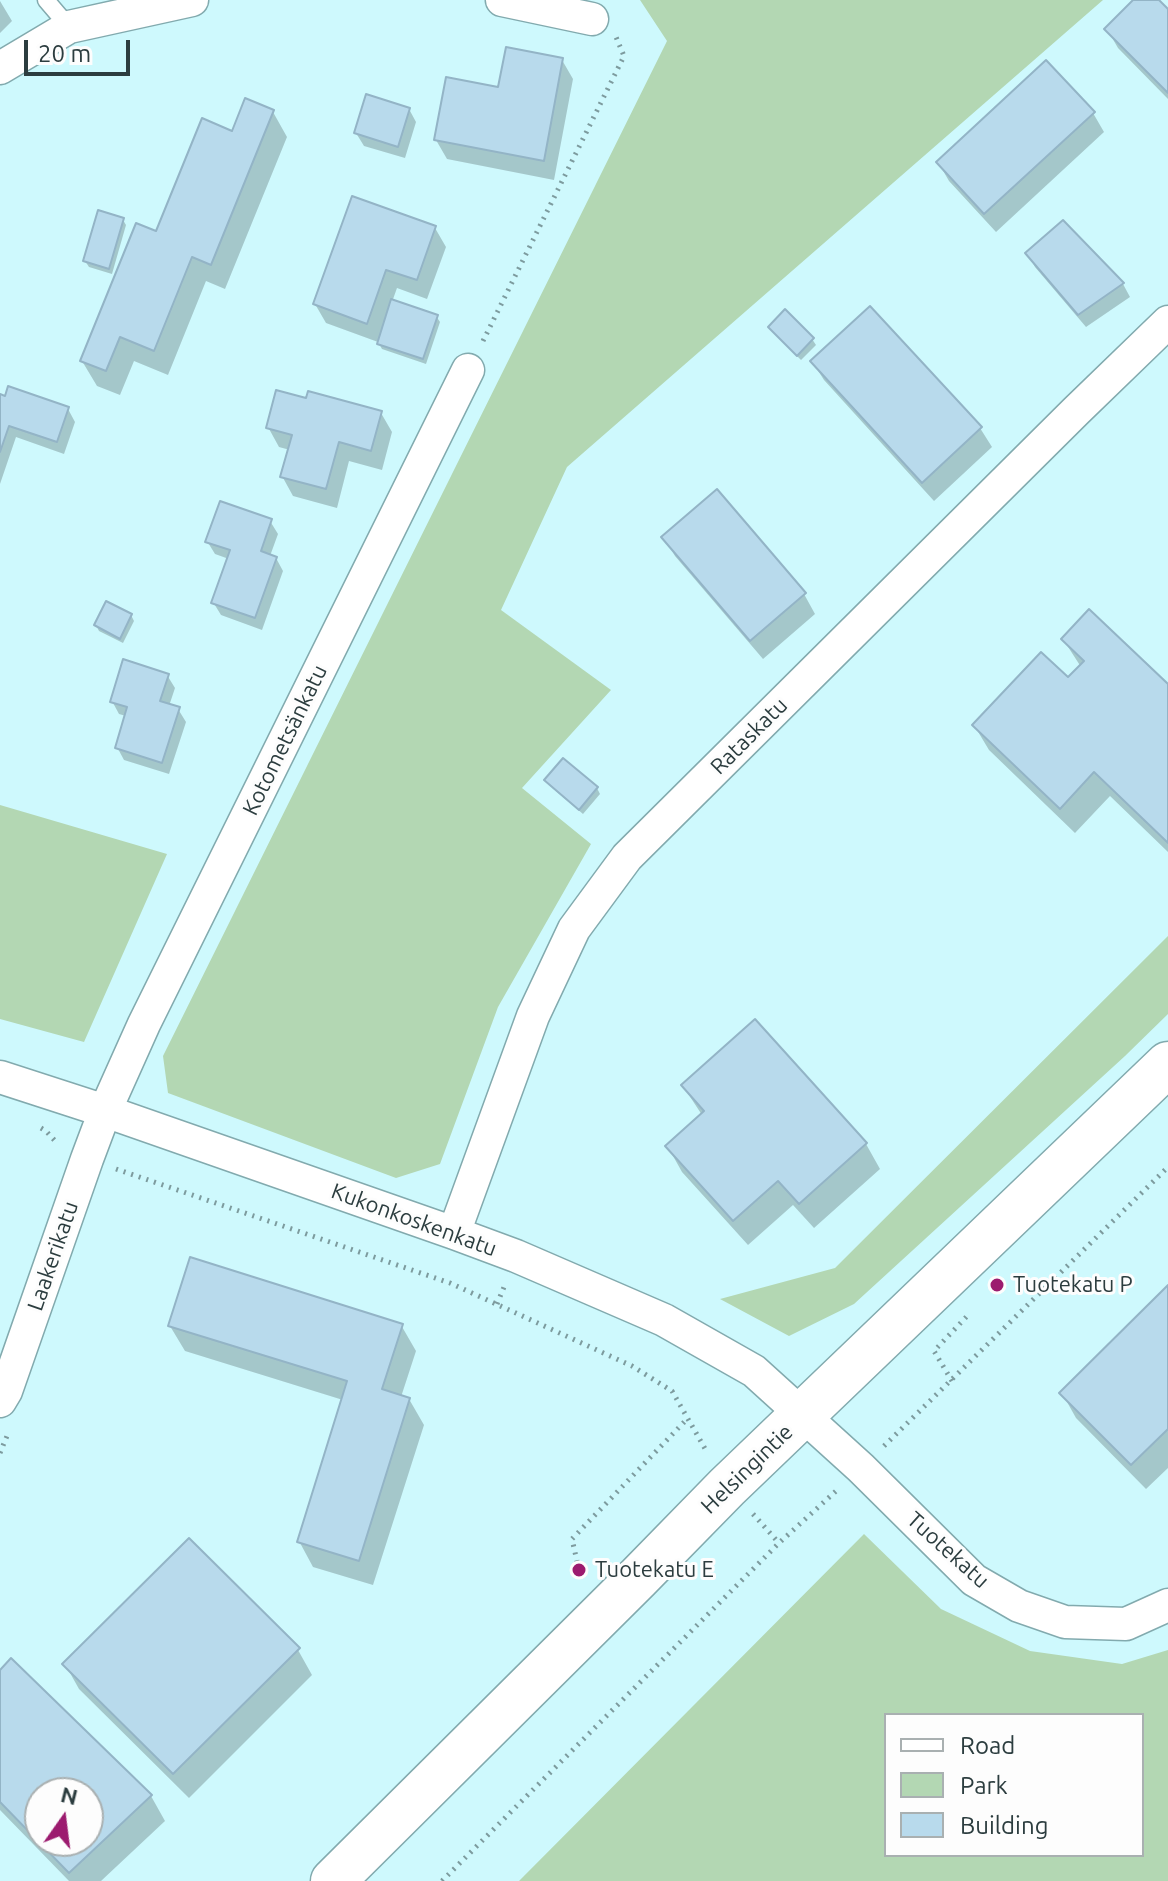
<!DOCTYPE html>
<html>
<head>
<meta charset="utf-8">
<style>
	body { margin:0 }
	#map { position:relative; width:1168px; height:1881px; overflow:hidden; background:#cef9fd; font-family:Ubuntu,sans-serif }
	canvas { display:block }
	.legend { position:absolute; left:884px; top:1713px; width:260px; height:144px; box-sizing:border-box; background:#fdfdfd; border:2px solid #a9b0b1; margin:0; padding:10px 14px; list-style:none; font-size:24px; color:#2c3d3f }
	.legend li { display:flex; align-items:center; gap:16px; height:40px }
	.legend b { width:40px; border:2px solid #a9b0b1 }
	.north { position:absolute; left:24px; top:1777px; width:80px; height:80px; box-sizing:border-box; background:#fdfdfd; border:2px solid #a9b0b1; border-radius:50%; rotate:14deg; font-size:22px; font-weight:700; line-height:32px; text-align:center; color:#2c3d3f }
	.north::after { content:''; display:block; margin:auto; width:28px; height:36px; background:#9c1b6f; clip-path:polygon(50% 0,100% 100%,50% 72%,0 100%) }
	.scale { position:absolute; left:24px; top:40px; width:106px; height:36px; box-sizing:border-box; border:4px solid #2c3d3f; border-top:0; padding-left:10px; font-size:24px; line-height:28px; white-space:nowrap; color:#2c3d3f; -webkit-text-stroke:6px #fdfdfd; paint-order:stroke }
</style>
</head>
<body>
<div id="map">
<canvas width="1168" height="1881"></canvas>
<ul class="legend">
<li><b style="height:10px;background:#fff"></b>Road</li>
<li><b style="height:22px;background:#b3d7b3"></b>Park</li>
<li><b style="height:22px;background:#b8daec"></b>Building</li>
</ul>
<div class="north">N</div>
<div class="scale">20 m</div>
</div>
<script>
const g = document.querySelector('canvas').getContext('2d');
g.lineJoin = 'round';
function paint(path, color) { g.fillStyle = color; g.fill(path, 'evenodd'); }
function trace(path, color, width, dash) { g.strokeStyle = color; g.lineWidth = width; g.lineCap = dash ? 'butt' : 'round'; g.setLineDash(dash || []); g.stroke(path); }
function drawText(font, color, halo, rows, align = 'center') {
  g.font = font + ' Ubuntu,sans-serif'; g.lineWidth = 6; g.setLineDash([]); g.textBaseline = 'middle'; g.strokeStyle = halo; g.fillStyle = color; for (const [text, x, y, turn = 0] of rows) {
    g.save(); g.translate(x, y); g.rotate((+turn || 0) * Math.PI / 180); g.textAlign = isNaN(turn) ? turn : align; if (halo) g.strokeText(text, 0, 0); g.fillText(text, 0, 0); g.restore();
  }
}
const green = new Path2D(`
	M640 0H1103L567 467 501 610 611 690 522 788 591 844 498 1007 440 1164 396 1178 168 1093 163 1056 667 41Z
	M0 805 167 854 84 1042 0 1019Z
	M1168 936V1014L1125 1056 854 1304 789 1336 720 1299 835 1268Z
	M864 1534 941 1609 1030 1651 1122 1664 1168 1650V1881H519ZM1142 1715V1855H886V1715Z`);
const shadow = new Path2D(`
	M1136 0H1156L1168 12V99L1118 48 1107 29Z
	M0 1 12 21 0 33Z
	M562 60 573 79 554 180 447 159 436 140 500 89Z
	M409 109 416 122 405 158 364 146 356 133Z
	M273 112 287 137 225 289 206 281 168 375 134 361 120 395 97 386 82 361 157 233 233 133Z
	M1093 113 1104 132 996 232 949 181 938 162Z
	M123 220 126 225 112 274 89 267 85 261Z
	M1063 222 1123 284 1130 297 1086 327 1035 267 1028 254Z
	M435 228 446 247 427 299 397 288 392 302 436 316 440 322 426 364 382 349 378 342 326 323 315 304Z
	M770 327 812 339 816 345 801 360 774 333Z
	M812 361 980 428 992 447 934 501 824 380Z
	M0 396 68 409 75 422 64 454 16 437 0 484Z
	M308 401 381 413 392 432 382 470 349 461 337 508 293 496 282 476 290 450 279 447 268 427Z
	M270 521 278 534 270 556 276 558 283 571 262 630 221 615 213 602 229 559 215 554 207 541Z
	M664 537 804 594 815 614 763 659 675 556Z
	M131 615 134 621 123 643 99 631 96 625Z
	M1063 639 1168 687V852L1110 796 1075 833 989 750 974 725 1068 680 1081 667Z
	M167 675 175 688 169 706 178 709 186 722 169 774 124 760 117 747 126 716 119 714 112 701Z
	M546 780 597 788 600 794 583 814 550 786Z
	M683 1086 866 1144 880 1169 814 1228 793 1205 748 1245 682 1172 668 1147 702 1115Z
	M1168 1288V1468L1146 1489 1076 1418 1062 1393Z
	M401 1325 416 1351 401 1397 409 1399 424 1425 373 1585 313 1567 299 1541 343 1400 185 1351 170 1326Z
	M298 1650 312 1675 189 1798 79 1689 65 1664Z
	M0 1673 151 1796 165 1821 101 1881H69L0 1810ZM40 1793H88V1841H40Z`);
const building = new Path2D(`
	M1133 0H1159L1168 9V93L1104 29Z
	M506 47 563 58 544 161 434 140 446 77 498 87Z
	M1046 60 1095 112 984 214 936 162Z
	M366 94 410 108 398 147 354 133Z
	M245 98 274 110 211 265 192 257 154 351 120 337 106 371 80 361 136 223 156 231 202 118 232 131Z
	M352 196 436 226 417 280 386 270 367 324 313 304Z
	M98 210 124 218 109 269 83 261Z
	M1063 220 1124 283 1078 315 1025 253Z
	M391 299 438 315 423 359 377 344Z
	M870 306 982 427 922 483 810 361Z
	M785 309 814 338 797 356 768 327Z
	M8 386 69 407 57 442 9 426 0 452V394L5 396Z
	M276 390 306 398 308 391 382 411 371 451 339 442 326 489 280 477 292 435 266 428Z
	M717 489 806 593 750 641 661 537Z
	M220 501 272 519 261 551 277 557 255 618 211 603 230 550 205 542Z
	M106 601 132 614 120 639 94 625Z
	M1089 609 1168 684V843L1094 772 1060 809 972 725 1041 652 1068 677 1084 661 1061 639Z
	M123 659 169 674 160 701 180 707 162 763 115 748 127 707 110 702Z
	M563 758 598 787 579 810 544 780Z
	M755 1019 867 1143 799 1204 778 1181 733 1221 665 1146 704 1111 681 1085Z
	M190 1257 403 1324 382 1389 410 1398 359 1561 297 1542 347 1381 168 1326Z
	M1168 1285V1429L1131 1465 1059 1393Z
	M189 1538 300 1648 173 1774 62 1664Z
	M11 1658 152 1795 69 1873 0 1802V1670ZM40 1793H88V1841H40Z`);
const path = new Path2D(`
	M483 341 624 56 616 37
	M41 1128 46 1131 57 1143
	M116 1169 450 1283 632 1366 672 1391 707 1452
	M497 1304 504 1287
	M952 1381 934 1351 970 1313
	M884 1446 1168 1167
	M0 1453 9 1431
	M753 1514 779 1543
	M579 1570 572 1539 688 1418
	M442 1881 779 1543 836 1491`);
const lane = new Path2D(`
	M46 0 69 27`);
const street = new Path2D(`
	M502 0 592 19
	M0 68 69 27 192 0
	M0 1077 105 1111 454 1233 516 1256 664 1320 754 1371 861 1468 974 1580 1019 1606 1065 1622 1126 1624 1168 1605
	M454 1233 533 1016 574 929 627 857 1076 411 1168 322
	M0 1401 6 1391 87 1159 105 1111 144 1024 468 370`);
const secondary = new Path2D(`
	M333 1881 638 1578 727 1487 1168 1064`);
const markers = [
	[997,1285,8,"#9c1b6f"],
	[579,1570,8,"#9c1b6f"]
];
const streetNames = [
	["Rataskatu",749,736,-45],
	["Kotometsänkatu",285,740,-64],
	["Kukonkoskenkatu",414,1220,20],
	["Laakerikatu",53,1256,-71],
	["Helsingintie",747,1469,-44],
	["Tuotekatu",948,1550,42]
];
const poiNames = [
	["Tuotekatu P",1013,1285],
	["Tuotekatu E",595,1570]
];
paint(green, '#b3d7b3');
paint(shadow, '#0003');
paint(building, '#b8daec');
trace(building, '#93b4c6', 2);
trace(lane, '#82aaae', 19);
trace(street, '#82aaae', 35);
trace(secondary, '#82aaae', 47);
trace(path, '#7d9b9e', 5, [2, 6]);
trace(lane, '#fff', 16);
trace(street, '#fff', 32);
trace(secondary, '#fff', 44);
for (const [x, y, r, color] of markers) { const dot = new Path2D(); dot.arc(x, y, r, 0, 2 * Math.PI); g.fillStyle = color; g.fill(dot); trace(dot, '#fdfdfd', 3); }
drawText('22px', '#2c3d3f', '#fdfdfd', streetNames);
drawText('22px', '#2c3d3f', '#fdfdfd', poiNames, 'left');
</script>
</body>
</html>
